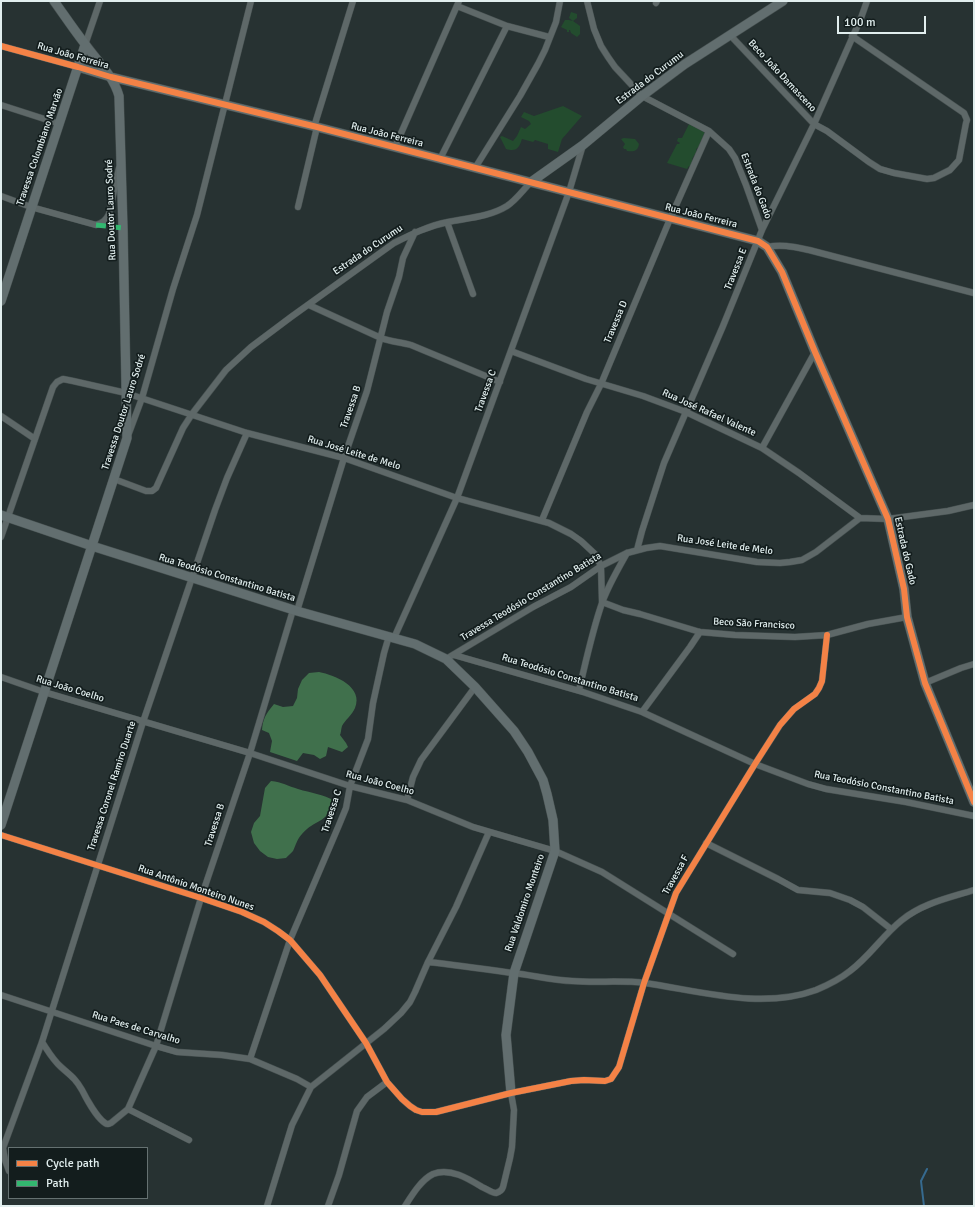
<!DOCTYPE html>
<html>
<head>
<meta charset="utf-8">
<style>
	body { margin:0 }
	#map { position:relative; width:975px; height:1207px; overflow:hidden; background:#273232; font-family:Signika,sans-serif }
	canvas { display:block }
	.frame { position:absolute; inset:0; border:2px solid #e1eeee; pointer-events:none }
	.legend { position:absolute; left:8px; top:1147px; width:140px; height:52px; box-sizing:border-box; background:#131d1d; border:1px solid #657171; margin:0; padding:5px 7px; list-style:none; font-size:12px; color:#e1eeee }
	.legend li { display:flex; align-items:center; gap:8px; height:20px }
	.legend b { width:20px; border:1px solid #657171 }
	.scale { position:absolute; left:837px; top:16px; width:89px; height:18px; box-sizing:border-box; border:2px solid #e1eeee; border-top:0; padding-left:5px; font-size:12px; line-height:14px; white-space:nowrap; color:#e1eeee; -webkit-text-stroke:3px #131d1d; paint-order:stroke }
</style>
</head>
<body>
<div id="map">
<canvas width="975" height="1207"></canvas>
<div class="frame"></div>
<ul class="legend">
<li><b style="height:5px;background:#f48246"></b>Cycle path</li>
<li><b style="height:5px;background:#33b770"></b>Path</li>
</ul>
<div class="scale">100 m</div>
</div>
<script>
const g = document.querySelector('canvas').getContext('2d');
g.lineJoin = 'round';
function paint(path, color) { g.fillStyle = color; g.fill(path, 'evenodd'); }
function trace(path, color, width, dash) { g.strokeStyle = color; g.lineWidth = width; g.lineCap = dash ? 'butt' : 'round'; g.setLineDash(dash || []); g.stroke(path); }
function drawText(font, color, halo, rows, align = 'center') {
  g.font = font + ' Signika,sans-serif'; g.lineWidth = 3.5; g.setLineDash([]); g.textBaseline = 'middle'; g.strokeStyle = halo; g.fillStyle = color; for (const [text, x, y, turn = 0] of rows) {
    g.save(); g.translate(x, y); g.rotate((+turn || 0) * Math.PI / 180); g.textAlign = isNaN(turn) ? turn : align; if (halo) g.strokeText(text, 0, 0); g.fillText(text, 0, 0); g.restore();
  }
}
const green = new Path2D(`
	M571 12 577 14V18L573 21 580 26V34L577 37 571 33 570 30H569V32H567V30L561 27 565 20H569L573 21 569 18Z
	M563 106 582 116 562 139 558 152 548 149V144L535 140 533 142 522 139C519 148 517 152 506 149L500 137 502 136 513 141 517 136 521 127 525 129 531 124 529 121 521 117 524 112 534 116Z
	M689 124 705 132 700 146 696 149 697 151 692 159 694 161 692 167 689 166 687 169 667 163 677 144H679L680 143 677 141 678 138H682Z
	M624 138 635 139 639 144C638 151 634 152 627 151L626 149H624L623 147 625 144 621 139Z`);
const forest = new Path2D(`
	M319 672C335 675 364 687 355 708 352 715 345 720 342 726 341 729 341 733 340 735L346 743 348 747 342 752 328 747 326 756 320 759 314 755 303 753 297 761 270 752 272 741 269 733 262 730C263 718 266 714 274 704L283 707 293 706 297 698 298 689 302 680 309 673Z
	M271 781C282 782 288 786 298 789 311 793 323 794 335 801 327 824 315 819 302 834 297 839 296 845 293 851 291 853 288 856 286 858L277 859 268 857 260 851 254 843 251 832 254 823 260 816 265 788Z`);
const stream = new Path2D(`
	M924 1206 921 1181 927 1169`);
const street = new Path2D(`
	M587 1 594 29 601 46 608 57 615 67 642 96 709 131 729 149 735 158 746 185 762 230
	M656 3 657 1
	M457 6 507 26
	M730 35 814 124 827 131 869 162 880 169 894 173 927 179 934 178 950 170 959 160 966 123 967 120 964 113 852 36
	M85 45 100 1
	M1 46 78 67
	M1 105 60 124
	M314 127 353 1
	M395 147 459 1
	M440 159 507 26 549 37
	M475 168 520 96 538 64 545 50 556 22 560 1
	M1 196 31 207 96 225C103 223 106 220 109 214L119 168
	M298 207 317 127
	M447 222 473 294
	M767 247C782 244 794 247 809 250L974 293
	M309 305 381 338C391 342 401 342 411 345L500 382
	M511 351 586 379 643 396 686 412 762 448 799 473 860 518
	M1 416 35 439
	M129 433 142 398 173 289 197 215 251 1
	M762 448 815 352
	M114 479 146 491H152L156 488 183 428 192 414 226 370 251 347 291 317 394 243C412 234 428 226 448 222 468 218 489 217 507 206 516 200 523 190 531 182
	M542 520 587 412 601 384 670 219 709 131
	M1 537 53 387 57 382 63 379 73 381 126 393 247 433 344 458 457 498 549 523 571 534 581 541 595 554 601 566 602 602
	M637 550 642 531 664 463 723 326 762 230 814 124 861 18 867 1
	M602 602 623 610 640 614 700 632 735 635 795 637 827 635 868 624 907 617
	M297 611 344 458 367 391 387 312 399 277 403 258 415 232
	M394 638 457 498 569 192 583 145
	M454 655 583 692 642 712 755 764 808 784 826 789 906 802 974 816
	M446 659 533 607 571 587 601 566 627 553 646 548 660 546 757 562 780 563 790 562 802 560 816 552 860 518 888 519 948 511 974 505
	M1 677 44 692 250 753 350 786 407 800 473 827 555 851 602 872 733 954
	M925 683 961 668 974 664
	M579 690C586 661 592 632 602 603 608 586 618 569 627 553
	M642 712 690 647 700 632
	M407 800 413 777 421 760 475 687
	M1 835 201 898 242 912 264 922 278 931 290 940 320 975 366 1043 387 1082 402 1099 410 1106 416 1110 422 1112H436L511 1093 571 1081 584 1080 605 1081 611 1079 619 1067 644 983 676 893 755 764 780 725 794 709 815 694 819 688 822 681 827 635
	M706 843 778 879 798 890 830 893 850 900 863 907 891 929
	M428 962C456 965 484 969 512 973 532 975 552 980 572 981 597 983 621 980 645 983 700 991 762 1010 816 990 828 985 840 979 850 971 870 956 883 935 902 920 923 903 949 898 974 890
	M1 995 156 1046 177 1052 222 1055 250 1059 297 1079 311 1087
	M42 1042C48 1051 53 1060 61 1067 71 1076 75 1078 82 1090 86 1098 97 1118 105 1123 108 1125 108 1124 111 1123L128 1109
	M250 1059 290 940 339 825 346 808 350 786 368 739 373 703 384 653 389 636
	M128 1109 156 1046 201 898 250 753 293 610
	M128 1109 189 1140
	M9 1171 5 1160 3 1148 42 1042 143 722 215 510 227 478 247 433
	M267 1206 292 1125 311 1087 384 1029 401 1013 410 1002 415 992 428 962 456 907 489 832
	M328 1206 339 1175 357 1111 367 1097 387 1082
	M405 1206C412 1195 421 1180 433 1174 450 1167 469 1179 482 1187 487 1189 492 1193 496 1193 500 1192 502 1190 503 1187L510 1158 512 1147 514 1110 511 1093`);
const secondary = new Path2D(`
	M78 67 111 77 317 127 758 241 767 247 782 272 815 352 888 519 904 589 907 617 925 683 974 802
	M531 182 583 145 642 96 685 64 783 1
	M1 301 85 45
	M1 515 92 546 297 611 415 644 446 659 475 687 514 731 528 752 543 780 547 794 553 820 555 851 514 973 506 1035 511 1093
	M1 825 127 438 123 228 119 96C113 75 97 61 85 44 74 30 64 15 54 1`);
const quiet = new Path2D(`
	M96 225 123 228`);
const cycleway = new Path2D(`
	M1 46 78 67 111 77 317 127 758 241 767 247 782 272 815 352 888 519 904 589 907 617 925 683 974 802
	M1 835 201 898 242 912 264 922 278 931 290 940 320 975 366 1043 387 1082 402 1099 410 1106 416 1110 422 1112H436L511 1093 571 1081 584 1080 605 1081 611 1079 619 1067 644 983 676 893 755 764 780 725 794 709 815 694 819 688 822 681 827 635`);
const streetNames = [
	["Rua João Ferreira",73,56,16],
	["Beco João Damasceno",782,76,47],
	["Estrada do Curumu",650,78,-37],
	["Rua João Ferreira",387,135,14],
	["Travessa Colombiano Marvão",40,147,-71],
	["Estrada do Gado",756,186,69],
	["Rua Doutor Lauro Sodré",111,210,-92],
	["Rua João Ferreira",701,216,14],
	["Estrada do Curumu",368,250,-34],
	["Travessa E",736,269,-68],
	["Travessa D",616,322,-67],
	["Travessa C",486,391,-70],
	["Travessa B",351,407,-71],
	["Travessa Doutor Lauro Sodré",124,412,-72],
	["Rua José Rafael Valente",709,413,24],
	["Rua José Leite de Melo",354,453,17],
	["Rua José Leite de Melo",725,545,8],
	["Estrada do Gado",905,551,77],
	["Rua Teodósio Constantino Batista",227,578,17],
	["Travessa Teodósio Constantino Batista",531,597,-31],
	["Beco São Francisco",754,624,3],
	["Rua Teodósio Constantino Batista",570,678,17],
	["Rua João Coelho",70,689,17],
	["Rua João Coelho",380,783,15],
	["Travessa Coronel Ramiro Duarte",112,786,-72],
	["Rua Teodósio Constantino Batista",884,788,11],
	["Travessa C",332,811,-72],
	["Travessa B",215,825,-72],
	["Travessa F",676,875,-61],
	["Rua Antônio Monteiro Nunes",196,888,19],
	["Rua Valdomiro Monteiro",525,903,-71],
	["Rua Paes de Carvalho",136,1028,17]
];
paint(green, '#234c2e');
paint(forest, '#40704c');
trace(stream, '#366a8f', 2);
trace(street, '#465050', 7);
trace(secondary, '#465050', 10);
trace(street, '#5e6868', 6);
trace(secondary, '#626e6f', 9);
trace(quiet, '#33b770', 5, [10, 5]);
trace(cycleway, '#f48246', 6);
drawText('10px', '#e1eeee', '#131d1d', streetNames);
</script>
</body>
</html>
